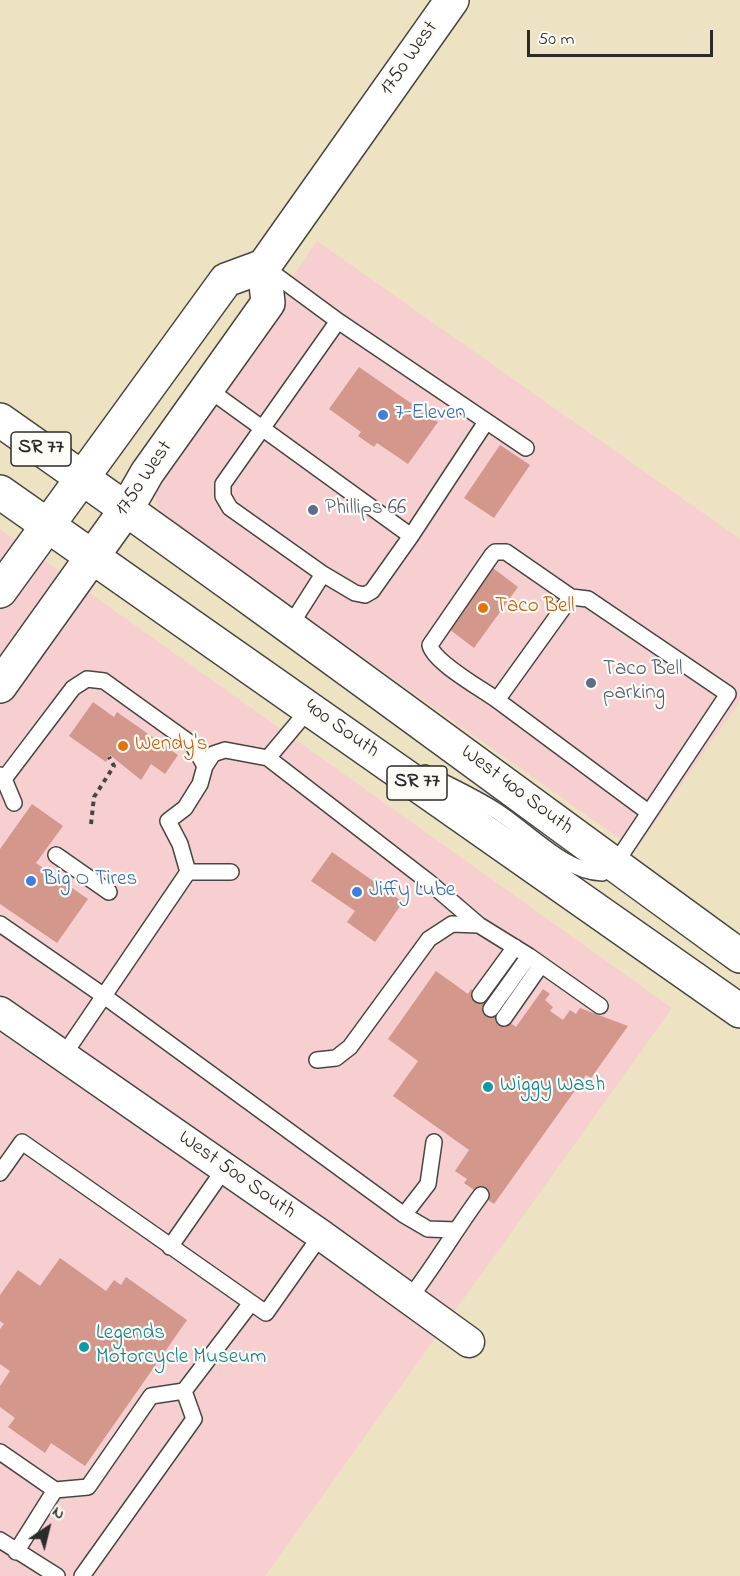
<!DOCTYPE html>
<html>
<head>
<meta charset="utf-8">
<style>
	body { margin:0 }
	#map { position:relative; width:740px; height:1576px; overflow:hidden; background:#ede2c2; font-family:"Indie Flower",sans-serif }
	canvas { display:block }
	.north { position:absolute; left:18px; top:1498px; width:60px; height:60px; -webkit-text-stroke:4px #fdfcf7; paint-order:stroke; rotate:35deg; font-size:16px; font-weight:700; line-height:24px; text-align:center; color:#2b2b2b }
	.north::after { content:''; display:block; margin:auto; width:21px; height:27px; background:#2b2b2b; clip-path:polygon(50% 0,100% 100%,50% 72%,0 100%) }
	.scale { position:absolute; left:527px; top:30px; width:186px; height:27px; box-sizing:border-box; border:3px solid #2b2b2b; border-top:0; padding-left:8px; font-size:18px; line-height:21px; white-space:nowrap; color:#2b2b2b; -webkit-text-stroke:4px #fdfcf7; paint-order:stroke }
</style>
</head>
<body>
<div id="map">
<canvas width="740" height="1576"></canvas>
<div class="north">N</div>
<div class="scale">50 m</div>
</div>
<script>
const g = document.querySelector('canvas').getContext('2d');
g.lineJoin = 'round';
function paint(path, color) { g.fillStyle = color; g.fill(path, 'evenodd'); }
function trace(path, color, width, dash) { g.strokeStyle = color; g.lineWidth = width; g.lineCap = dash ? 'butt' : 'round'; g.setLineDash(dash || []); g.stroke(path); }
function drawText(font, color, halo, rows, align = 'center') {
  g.font = font + ' "Indie Flower",sans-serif'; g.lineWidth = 4.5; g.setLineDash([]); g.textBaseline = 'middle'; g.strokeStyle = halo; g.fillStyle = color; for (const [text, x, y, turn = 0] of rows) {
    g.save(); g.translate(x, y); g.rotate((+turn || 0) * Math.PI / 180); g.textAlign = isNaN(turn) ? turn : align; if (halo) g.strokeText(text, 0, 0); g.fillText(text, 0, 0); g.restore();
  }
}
const built = new Path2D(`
	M317 241 740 539V701L636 850 165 518 157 505 153 485 155 477Z
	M0 529 672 1008 265 1576H0Z`);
const building = new Path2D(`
	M359 367 438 422 408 464 377 443 374 447 358 436 361 432 329 409Z
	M500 445 530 465 494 518 464 498Z
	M493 568 518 587 474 648 449 629Z
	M93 702 114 717 117 712 178 755 165 774 151 764 141 780 110 755 106 762 69 736Z
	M32 804 63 826 36 863 88 899 57 943 0 904V849Z
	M332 852 403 902 375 942 347 922 355 911 311 881Z
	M436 971 468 994 471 989 486 1000 484 1004 516 1027 543 989 550 994 545 1000 553 1007 550 1011 563 1020 570 1010 576 1014 580 1008 628 1026 591 1078 586 1075 494 1204 464 1183 467 1179 455 1171 469 1150 393 1096 418 1061 388 1039Z
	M60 1258 106 1291 114 1280 121 1285 126 1277 187 1320 85 1466 51 1443 45 1453 8 1427 15 1418 0 1407V1386L10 1371 0 1364V1329L4 1324 0 1321V1295L18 1270 40 1286Z`);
const path = new Path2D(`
	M91 824 94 797 114 766 109 757`);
const lane = new Path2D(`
	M266 268 338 321 526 448
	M208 389 411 536 372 591 365 595 355 593 323 574 230 508 223 496V484L338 321
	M411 536 486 422
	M290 626 323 574
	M497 700C482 689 433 662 430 645L492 555 495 552H506L571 597
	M268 758 310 708
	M425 773C449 785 473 796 495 810 527 830 564 872 602 873L615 864 728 694 588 599 571 597 497 700 648 812
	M0 775 4 779 14 803
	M4 779 73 688 87 679 104 681 193 745 205 766
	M56 855 109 892
	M188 872H231
	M0 924 104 996 404 1215 428 1229 456 1230
	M480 995 515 947
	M491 1009 529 956
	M504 1018 541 965
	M63 1056 188 872 180 844 168 821 185 808 200 784 205 766 213 754 225 750 268 758 430 883 479 925 529 956 600 1006
	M317 1060 336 1058 350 1047 429 939 452 924 479 925
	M0 1173 22 1142 266 1313 321 1235
	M404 1215 428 1184 434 1142
	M170 1247 225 1168
	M409 1299C435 1265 456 1229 481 1195
	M0 1452 55 1490 88 1487 151 1396 184 1391
	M0 1540 57 1576
	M16 1552 55 1490
	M82 1576 194 1419 184 1391 251 1303`);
const street = new Path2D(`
	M0 1012 321 1235 469 1342`);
const secondary = new Path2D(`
	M0 591 226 280 264 266 452 0
	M0 686 127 508 147 473 268 303 264 266`);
const primary = new Path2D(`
	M0 420C250 595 494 777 740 956
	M0 492 740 1011`);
const markers = [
	[383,415,6,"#3f7fe0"],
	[313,510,6,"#5c6f8a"],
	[483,608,6,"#e8710a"],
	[591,683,6,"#5c6f8a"],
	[123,746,6,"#e8710a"],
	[31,881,6,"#3f7fe0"],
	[357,892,6,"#3f7fe0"],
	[488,1087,6,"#0f9aa8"],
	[84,1347,6,"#0f9aa8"]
];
const shields = [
	[41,449,60],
	[417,783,60]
];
const shieldNames = [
	["SR 77",41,449],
	["SR 77",417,783]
];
const streetNames = [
	["1750 West",410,59,-55],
	["1750 West",145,479,-56],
	["400 South",341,730,35],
	["West 400 South",516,791,37],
	["West 500 South",236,1176,35]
];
const shopNames = [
	["7-Eleven",395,415],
	["Big O Tires",43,881],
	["Jiffy Lube",369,892]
];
const serviceNames = [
	["Phillips 66",325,510],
	["Taco Bell",603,671],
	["parking",603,695]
];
const foodNames = [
	["Taco Bell",495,608],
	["Wendy's",135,746]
];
const cultureNames = [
	["Wiggy Wash",500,1087],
	["Legends",96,1335],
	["Motorcycle Museum",96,1359]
];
paint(built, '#f7cfd0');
paint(building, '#d4978c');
trace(lane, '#484642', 18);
trace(street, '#484642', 33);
trace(secondary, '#484642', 36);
trace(primary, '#484642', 36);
trace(path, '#484642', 4, [4.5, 4.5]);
trace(lane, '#fff', 15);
trace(street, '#fff', 30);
trace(secondary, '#fff', 33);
trace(primary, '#fff', 33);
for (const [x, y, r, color] of markers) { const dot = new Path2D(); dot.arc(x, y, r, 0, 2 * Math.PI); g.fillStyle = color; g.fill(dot); trace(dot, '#fdfcf7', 2); }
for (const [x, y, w] of shields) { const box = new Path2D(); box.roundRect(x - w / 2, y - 17, w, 34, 4.5); g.fillStyle = '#fdfcf7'; g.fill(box); trace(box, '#2b2b2b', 1.5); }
drawText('bold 20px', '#2b2b2b', null, shieldNames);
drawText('21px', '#2b2b2b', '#fdfcf7', streetNames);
drawText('21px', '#366cbe', '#fdfcf7', shopNames, 'left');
drawText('21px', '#4e5e75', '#fdfcf7', serviceNames, 'left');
drawText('21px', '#c56008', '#fdfcf7', foodNames, 'left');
drawText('21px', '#0d838f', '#fdfcf7', cultureNames, 'left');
</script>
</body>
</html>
